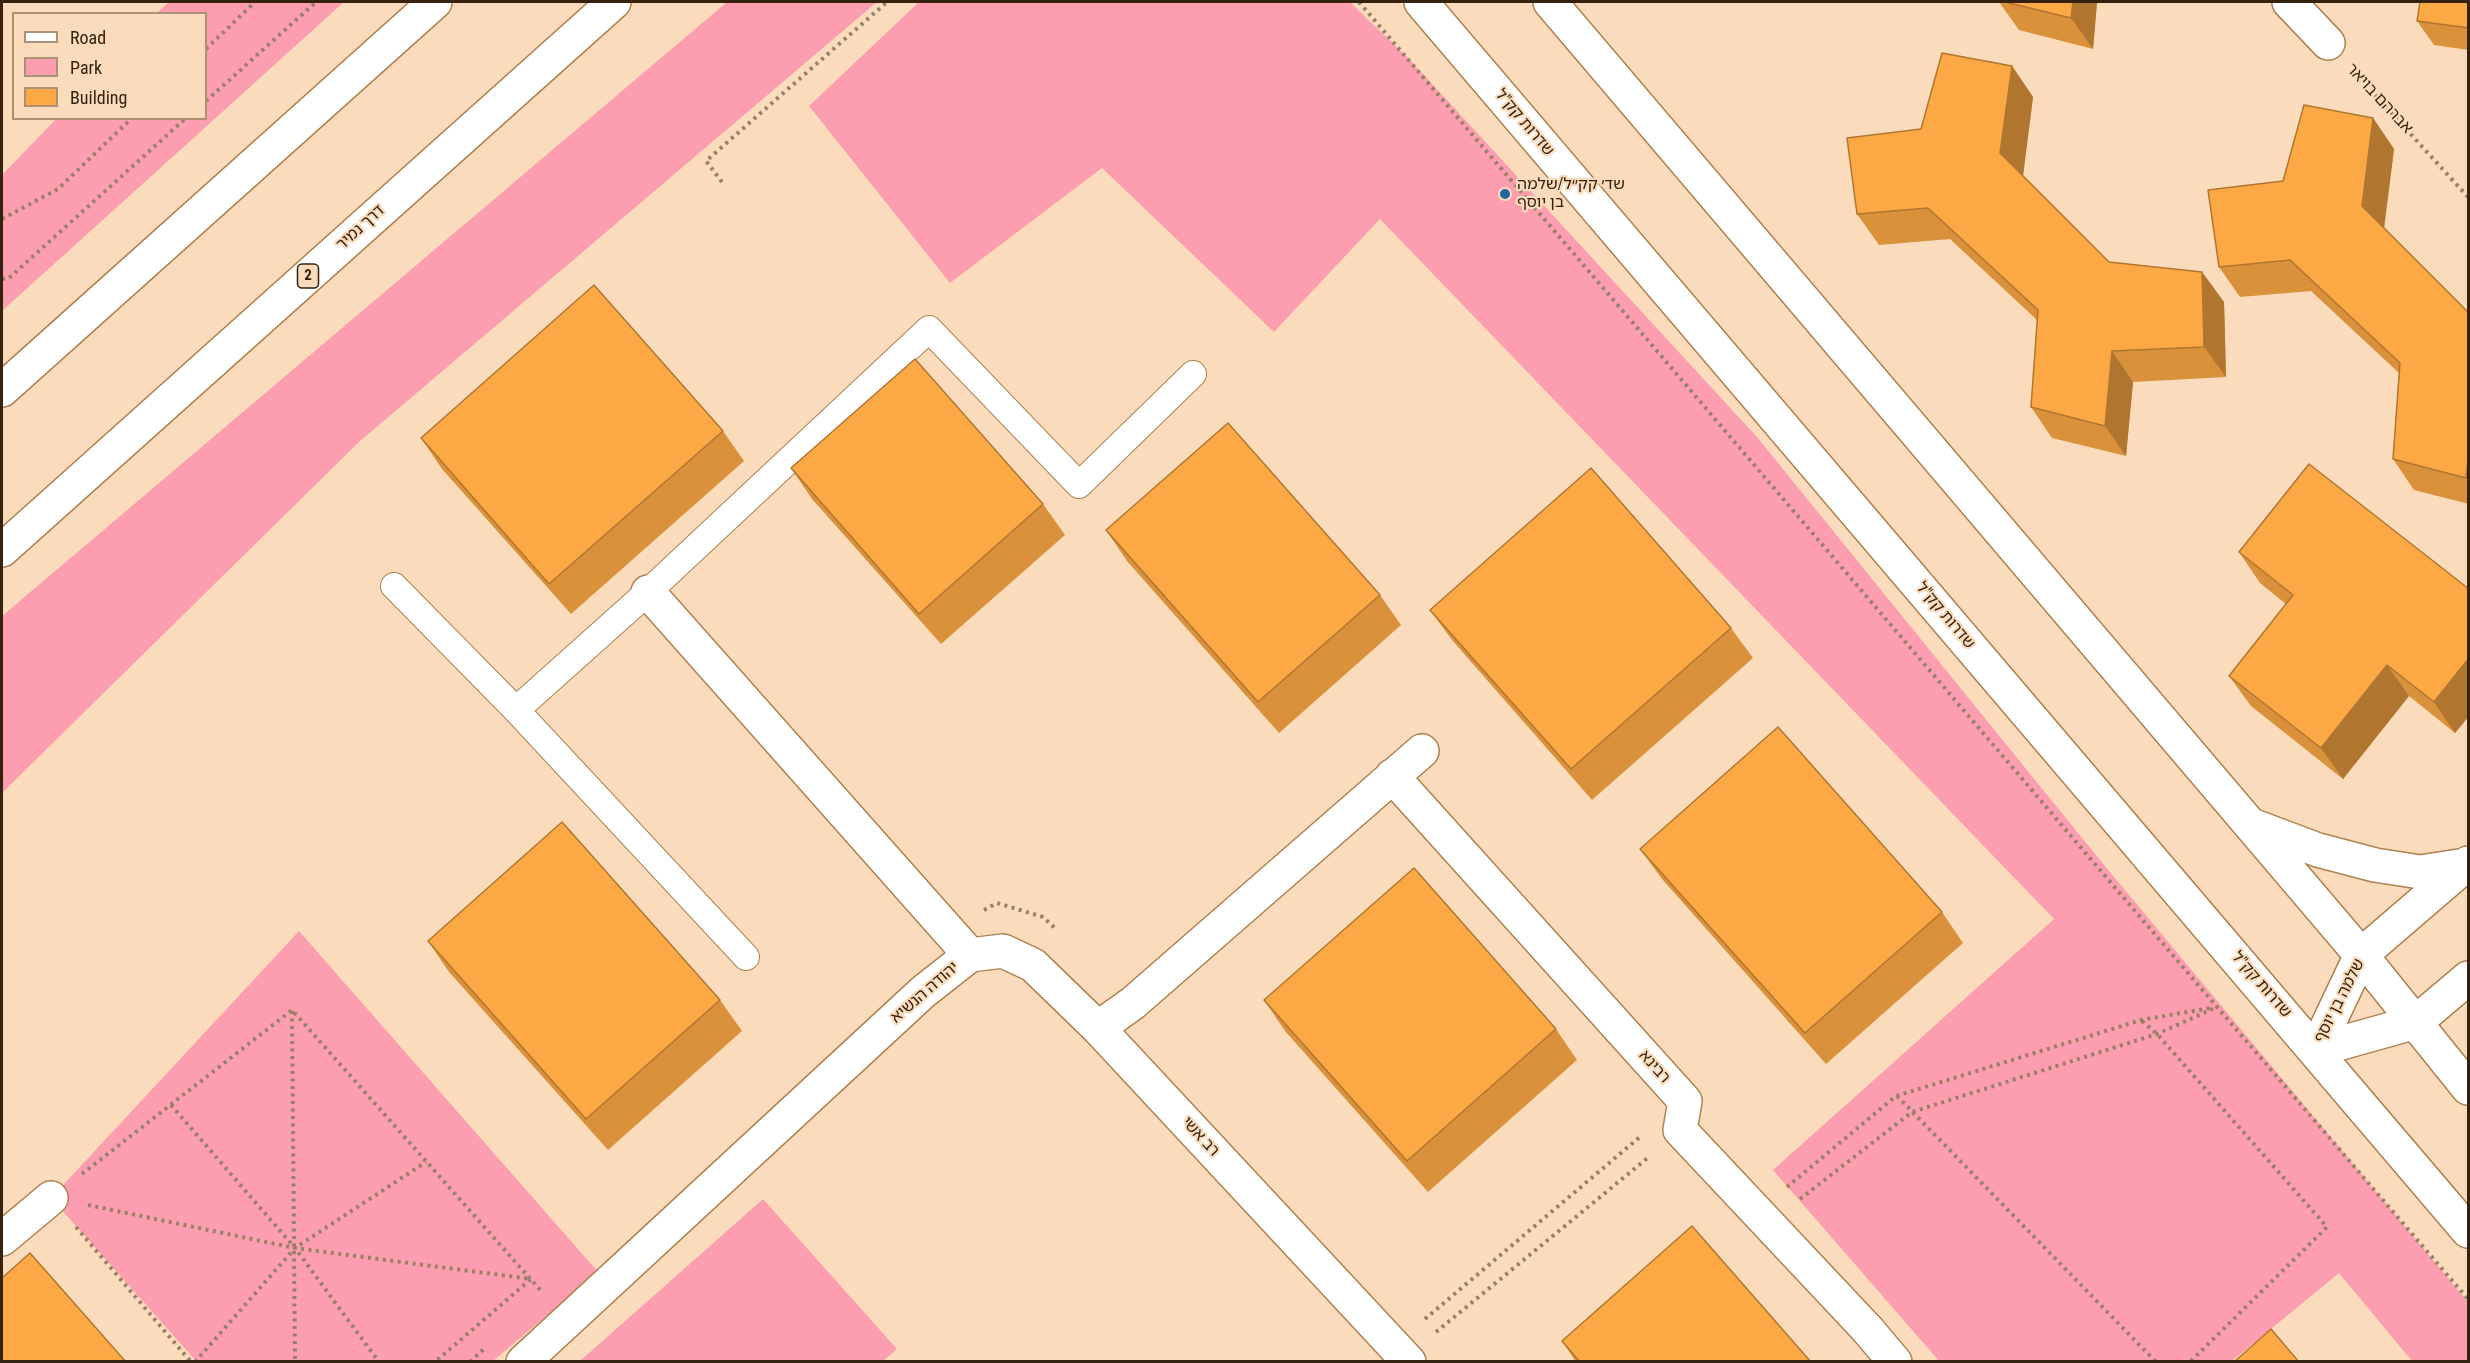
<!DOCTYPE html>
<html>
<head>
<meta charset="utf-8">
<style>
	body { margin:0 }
	#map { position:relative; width:2470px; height:1363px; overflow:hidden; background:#fadcbd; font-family:"Roboto Condensed",sans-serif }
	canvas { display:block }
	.frame { position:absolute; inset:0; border:3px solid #35220e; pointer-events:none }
	.legend { position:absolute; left:12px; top:12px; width:195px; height:108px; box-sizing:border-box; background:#fadcbd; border:2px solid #ab9277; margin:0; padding:8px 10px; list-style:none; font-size:18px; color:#35220e }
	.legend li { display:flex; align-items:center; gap:12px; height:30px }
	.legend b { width:30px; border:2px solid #ab9277 }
</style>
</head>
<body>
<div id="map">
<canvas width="2470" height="1363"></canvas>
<div class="frame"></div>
<ul class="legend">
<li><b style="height:8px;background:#fff"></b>Road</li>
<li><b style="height:16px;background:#fc9eb0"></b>Park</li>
<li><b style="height:16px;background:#fca945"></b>Building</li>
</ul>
</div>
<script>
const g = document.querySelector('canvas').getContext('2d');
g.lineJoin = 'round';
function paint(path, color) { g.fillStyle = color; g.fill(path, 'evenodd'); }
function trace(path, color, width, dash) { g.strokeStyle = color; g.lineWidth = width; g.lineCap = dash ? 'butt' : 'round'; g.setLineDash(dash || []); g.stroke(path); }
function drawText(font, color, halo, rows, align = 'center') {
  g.font = font + ' "Roboto Condensed","Noto Sans Hebrew",sans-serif'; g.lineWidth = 4.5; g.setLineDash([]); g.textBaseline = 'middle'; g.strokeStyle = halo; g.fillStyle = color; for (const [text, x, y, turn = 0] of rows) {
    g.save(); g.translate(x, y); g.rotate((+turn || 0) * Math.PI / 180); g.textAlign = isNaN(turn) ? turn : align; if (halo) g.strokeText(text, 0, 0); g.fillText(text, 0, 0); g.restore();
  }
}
const green = new Path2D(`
	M169 2H344L2 311V175L56 119 206 118V14L157 13Z
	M727 2H877L359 442 2 793V616Z
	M919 2H1350L1410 60 1757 437 2095 854 2468 1302V1361H2412L2339 1273 2232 1361H1939L1773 1170 2054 919 1380 219 1274 332 1102 168 950 283 809 106Z
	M299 931 598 1272 493 1361H196L51 1198Z
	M763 1199 897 1349 882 1362 580 1361Z`);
const path = new Path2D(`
	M1359 2 2217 1007 2468 1299
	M206 49 255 2
	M2355 73 2468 197
	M206 101 316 2
	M722 182 706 161 887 2
	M2 219 58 189 132 118
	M2 279 9 278 186 118
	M984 910 997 903 1043 917 1057 930
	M292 1011 295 1362
	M2142 1021 2157 1034 2327 1227 2190 1362
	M1897 1096 2156 1362
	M171 1105 295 1248 379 1362
	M82 1174 292 1010 542 1292
	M1787 1187 1896 1096 2141 1020 2211 1008
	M1800 1199 1912 1112 2157 1034 2217 1007
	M88 1205 295 1248 531 1279 435 1362
	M76 1227 191 1362
	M1425 1319 1641 1136
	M1436 1332 1650 1156
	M195 1362 295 1248 426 1162
	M470 1362 485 1348`);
const service = new Path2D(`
	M394 586 516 710
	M746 957 516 710 648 592 929 329 1079 485 1193 374`);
const pedestrian = new Path2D(`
	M1392 776 1685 1101 1680 1130 1868 1330`);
const minor = new Path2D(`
	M2289 2 2328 43
	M648 592 970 955
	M1098 1028 1133 1003 1422 751
	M2 1239 51 1198
	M1868 1330 1895 1362`);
const tertiary = new Path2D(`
	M2316 1050 2361 955 2468 863
	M2316 1050 2416 1022 2468 978
	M523 1362 923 992 970 955 1003 951 1033 965 1098 1028 1409 1362`);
const secondary = new Path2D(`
	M1421 2 2468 1231
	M1550 2 2361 955 2468 1088
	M2254 826 2318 850 2375 865 2420 872 2466 865`);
const trunk = new Path2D(`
	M2 390 435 2
	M2 550 614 2`);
const wall = new Path2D(`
	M1999 2H2097L2093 49 2019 30Z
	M2469 2V50L2434 45 2417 21Z
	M2012 66 2033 97 2023 175 2109 262 2202 272 2224 302 2226 377 2133 382 2126 456 2052 438 2031 407 2037 320 1950 239 1879 245 1857 214 1921 129Z
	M2373 118 2394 149 2384 228 2469 313V504L2414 490 2393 459 2399 373 2311 291 2240 297 2219 267 2283 181Z
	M723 431 744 461 571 614 442 469 421 438Z
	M791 468 1043 504 1065 535 941 644 812 499Z
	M1106 530 1380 595 1401 625 1279 733 1127 561Z
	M2239 552 2469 589V716L2455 733 2409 696 2343 779 2251 706 2229 676 2286 604 2260 583Z
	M1430 610 1731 628 1753 658 1592 800 1452 640Z
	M1640 849 1942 912 1963 943 1826 1064 1662 879Z
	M428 941 720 1000 742 1031 608 1150 449 972Z
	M1264 1000 1556 1029 1577 1060 1428 1192 1285 1031Z
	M1562 1341 1811 1362H1576Z`);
const shadedWall = new Path2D(`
	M2073 2H2097L2093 49 2071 18Z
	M2012 66 2033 97 2022 184 2000 153Z
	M2373 118 2394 149 2383 236 2362 206Z
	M2202 272 2224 302 2226 377 2204 347Z
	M2112 351 2133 382 2126 456 2105 426Z
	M2469 450V482L2466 478Z
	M2469 658V716L2455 733 2434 702Z
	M2387 665 2409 696 2343 779 2321 748Z`);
const building = new Path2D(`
	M2005 2H2073L2071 18Z
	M2420 2H2469V28L2417 21Z
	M1942 53 2012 66 2000 153 2109 262 2202 272 2204 347 2112 351 2105 426 2031 407 2038 310 1928 208 1857 214 1847 138 1921 129Z
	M2304 105 2373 118 2362 206 2469 313V450L2466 478 2393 459 2400 363 2290 260 2219 267 2208 190 2283 181Z
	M594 285 723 431 549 584 421 438Z
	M915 359 1043 504 919 614 791 468Z
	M1228 423 1380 595 1258 702 1106 530Z
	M2309 464 2469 589V658L2434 702 2387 665 2321 748 2229 676 2293 595 2239 552Z
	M1591 468 1731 628 1571 769 1430 610Z
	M1778 727 1942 912 1805 1033 1640 849Z
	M562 822 720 1000 586 1119 428 941Z
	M1414 868 1556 1029 1407 1161 1264 1000Z
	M1692 1226 1811 1362H1580L1562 1341Z
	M30 1253 126 1362H2V1278Z
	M2271 1329 2299 1362H2234Z`);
const markers = [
	[1505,194,6,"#24659b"]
];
const shields = [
	[308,276,21]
];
const shieldNames = [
	["2",308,276]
];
const streetNames = [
	["אברהם בויאר",2379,99,47],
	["שדרות קק\"ל",1524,123,50],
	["דרך נמיר",361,228,-42],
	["שדרות קק\"ל",1945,616,50],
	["שדרות קק\"ל",2261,985,49],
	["יהודה הנשיא",925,993,-41],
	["שלמה בן יוסף",2340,1001,-63],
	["רבינא",1654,1067,48],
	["רב אשי",1200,1137,47]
];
const poiNames = [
	["שד׳ קק״ל/שלמה",1517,185],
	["בן יוסף",1517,203]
];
paint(green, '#fc9eb0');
trace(service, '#ae814f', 28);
trace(pedestrian, '#ae814f', 36);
trace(minor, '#ae814f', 36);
trace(tertiary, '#ae814f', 36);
trace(secondary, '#ae814f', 36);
trace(trunk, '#ae814f', 36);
trace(path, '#988066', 4, [3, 4.5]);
trace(service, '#fff', 26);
trace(pedestrian, '#fff', 33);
trace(minor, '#fff', 33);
trace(tertiary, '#fff', 33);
trace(secondary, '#fff', 33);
trace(trunk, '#fff', 33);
paint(wall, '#d9913b');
paint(shadedWall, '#b07630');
paint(building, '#fca945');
trace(building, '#b07630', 1.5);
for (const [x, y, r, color] of markers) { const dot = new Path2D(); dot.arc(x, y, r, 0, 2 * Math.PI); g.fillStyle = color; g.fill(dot); trace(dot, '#fadcbd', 2); }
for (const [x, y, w] of shields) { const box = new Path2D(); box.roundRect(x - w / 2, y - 12, w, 24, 4.5); g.fillStyle = '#fadcbd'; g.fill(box); trace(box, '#35220e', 1.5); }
drawText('bold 15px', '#35220e', null, shieldNames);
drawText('16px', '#35220e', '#fadcbd', streetNames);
drawText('16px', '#35220e', '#fadcbd', poiNames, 'left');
</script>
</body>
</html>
